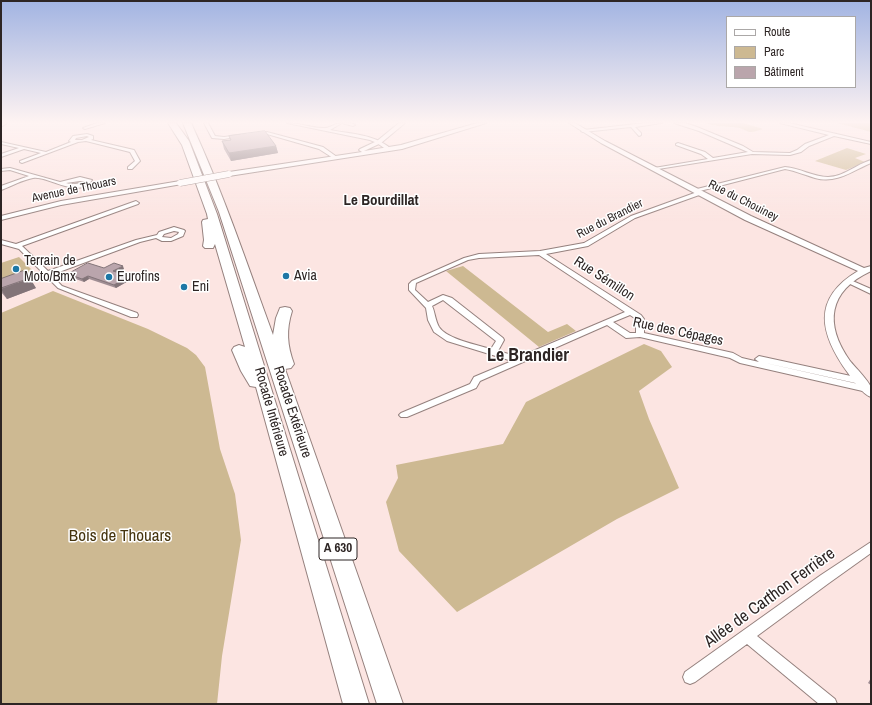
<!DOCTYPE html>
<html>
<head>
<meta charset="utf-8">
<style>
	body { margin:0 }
	#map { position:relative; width:872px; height:705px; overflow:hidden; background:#fce5e2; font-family:"Archivo Narrow",sans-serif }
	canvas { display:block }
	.frame { position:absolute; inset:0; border:2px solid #2d2524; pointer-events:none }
	.legend { position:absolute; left:726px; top:16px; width:130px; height:72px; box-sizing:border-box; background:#fff; border:1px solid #aba8a7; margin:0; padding:5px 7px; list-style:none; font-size:12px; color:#2d2524 }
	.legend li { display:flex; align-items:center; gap:8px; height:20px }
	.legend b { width:20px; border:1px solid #aba8a7 }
</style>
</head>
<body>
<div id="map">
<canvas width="872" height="705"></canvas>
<div class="frame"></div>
<ul class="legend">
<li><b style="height:5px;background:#fff"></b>Route</li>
<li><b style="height:11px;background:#cdb992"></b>Parc</li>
<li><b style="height:11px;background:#baa5ac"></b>Bâtiment</li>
</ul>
</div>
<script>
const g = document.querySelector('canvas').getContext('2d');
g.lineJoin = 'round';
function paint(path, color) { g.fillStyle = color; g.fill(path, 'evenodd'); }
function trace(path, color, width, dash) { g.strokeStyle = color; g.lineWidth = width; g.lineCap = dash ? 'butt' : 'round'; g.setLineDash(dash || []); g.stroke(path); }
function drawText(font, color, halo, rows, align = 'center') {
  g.font = font + ' "Archivo Narrow",sans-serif'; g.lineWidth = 3; g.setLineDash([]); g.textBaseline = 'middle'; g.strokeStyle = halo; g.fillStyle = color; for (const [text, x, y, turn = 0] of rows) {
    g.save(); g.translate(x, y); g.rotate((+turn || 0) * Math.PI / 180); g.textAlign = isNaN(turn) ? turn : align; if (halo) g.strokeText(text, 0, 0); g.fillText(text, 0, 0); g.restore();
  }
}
const green = new Path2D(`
	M706 123H744L763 129C759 130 754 132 750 132 745 131 740 127 734 127 726 127 713 126 706 123Z
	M837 123H871V132Z
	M847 148 866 154 855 158 865 162 846 170 815 161Z
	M19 257 36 274 1 287V263Z
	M463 266 548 332 567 324 576 331 539 347 446 271Z
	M53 291 148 329 187 348 196 355 205 367 220 449 235 494 241 540 222 656 217 704H1V313Z
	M644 344 661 351 672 367 639 391 649 419 679 488 617 519 457 612 399 551 386 502 398 478 396 465 503 444 526 402Z`);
const minor = new Path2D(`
	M97 123H105L85 129 83 128Z
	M204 123H208L215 136 224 137 239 135 241 136 224 139 212 138Z
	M287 123C300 123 311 128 323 128 329 129 335 123 342 123L330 130C350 134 375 134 391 149L387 150 377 143 370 140Z
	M342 123H351L355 125 353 126Z
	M645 123H662L635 127 641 133V135L639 136 631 127 583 132 581 131 583 130Z
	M674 123H685L697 127 743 146 753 152 790 153 797 150 805 144 829 135 780 123H789L871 142V144L834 136 809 146 801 152 790 155 752 154 652 170V168H654L708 159 701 154 676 145V144L678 143 705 152 713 158 748 152 699 131Z
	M267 132 323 147 337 157 333 158 319 149 267 134 257 135 255 134Z
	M87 134 93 136V139L91 140 134 150 140 161 132 169H128V167L135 161 130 152 86 141 78 142 22 163 20 162V161L41 153 24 149 1 157V154L19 148 1 144V142L46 152 71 142 69 141 73 136ZM87 136 89 137 82 140H75L76 138Z
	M871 160V163C852 171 837 184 815 178 805 175 796 171 785 169L696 192 693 190 785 167C800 168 813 177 828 177 843 177 857 164 871 160Z
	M10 168 60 182 80 177 92 180C79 200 47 175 33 178 22 180 12 186 1 190V186L29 176 10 170 1 171V169ZM80 181H86C80 184 72 185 66 183Z
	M700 191 702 192V194L635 218 588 246 546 254 641 315 644 319V333L733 353 742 358 759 362 755 359 759 356 860 378 864 381 860 384 761 362 867 386 871 388 870 391 867 392 740 363 730 358 640 337 626 338 607 325 480 381 476 388 407 417H401L399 415 401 413 470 384 474 377 512 361 447 341 434 332 428 320 426 308 409 290V284L412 281 464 258 479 254 540 251 584 243 631 216ZM539 255 625 312 519 357 498 351 504 340 503 338 452 298 443 295 428 302 415 290 416 283 468 260 479 258ZM443 300 496 341 491 349C477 345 447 339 439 327 435 320 435 312 432 306ZM630 315 636 319V333H630L613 322Z
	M136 201 139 203 138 204 22 246 48 271 136 240 157 235 159 232 174 227 184 230 185 231 183 236 171 241H162L156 238 140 242 51 275 62 286 137 313 138 315 137 317H131L58 288 19 249 1 244V240L16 244ZM174 231 179 232 178 234 171 238 162 237 164 234Z
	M848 279 871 289V294L846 282V280Z
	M871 542V553L829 583 757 636 835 699 837 704H819L747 644 695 682 690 684 685 682 683 677 685 672 821 575Z`);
const tertiary = new Path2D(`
	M1 123H7L1 127Z
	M399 123H405L381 143 364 151 401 145 477 123H486L402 149 229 176 226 174 229 172 362 152 359 150 360 149 377 141Z
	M569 123H575L605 141 751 216 864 268 871 266V271C828 291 824 324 850 361 855 367 870 382 871 388 872 390 871 394 871 397 862 394 853 380 848 373 820 334 811 299 858 271L745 220 601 143Z
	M180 181 183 183 182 184 61 205 1 220V216L61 201Z`);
const motorway = new Path2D(`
	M168 123H176L189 141 217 214 369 704H343L256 387 250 386 241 371 232 350 234 347 239 345 245 347 215 244 213 248H205L203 246 204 240 202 222 203 220 208 219 207 214 182 145Z
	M183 123H191C223 192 247 264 273 335L276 318 280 308 285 307 290 308 292 311C286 330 287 345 294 364L291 368 285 369 403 704H377L219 212Z`);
const tertiaryBridge = new Path2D(`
	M180 183 229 174`);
const wall = new Path2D(`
	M229 136 276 146 278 153 231 161 224 149 222 141 230 140Z
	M104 268 124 269 118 273 129 276 130 280 116 288 89 279 84 282 70 277 68 274Z
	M1 279 36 288 7 299 1 292Z
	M871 678V685L868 683Z`);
const shadedWall = new Path2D(`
	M276 146 278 153 231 161 229 153Z
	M123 266 124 269 115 275 113 271Z
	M88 276 89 279 84 282 82 279Z
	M129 276 130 280 116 288 114 285Z
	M30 278 36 288 7 299 1 289Z`);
const building = new Path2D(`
	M265 131 276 146 229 153 222 141 231 140 229 136Z
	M88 263 104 268 114 263 123 266 113 271 129 276 114 285 88 276 82 279 68 274Z
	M23 271 30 278 1 288V279Z`);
const markers = [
	[16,269,4,"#1d77a6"],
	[286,276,4,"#1d77a6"],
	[109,277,4,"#1d77a6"],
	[184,287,4,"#1d77a6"]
];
const farStreetnames = [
	["Avenue de Thouars",74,190,-12],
	["Rue du Chouiney",743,201,27],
	["Rue du Brandier",610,219,-27]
];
const shields = [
	[338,549,38]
];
const shieldNames = [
	["A 630",338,549]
];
const poiNames = [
	["Terrain de",24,261],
	["Moto/Bmx",24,277],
	["Avia",294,276],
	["Eurofins",117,277],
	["Eni",192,287]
];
const streetNames = [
	["Rue Sémillon",604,279,33],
	["Rue des Cépages",678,332,12],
	["Rocade Intérieure",271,412,74],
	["Rocade Extérieure",292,412,72]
];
const farDistrictnames = [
	["Le Bourdillat",381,201]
];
const nearParknames = [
	["Bois de Thouars",120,536]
];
const nearStreetnames = [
	["Allée de Carthon Ferrière",770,598,-36]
];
const districtNames = [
	["Le Brandier",528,356]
];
paint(green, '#cdb992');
trace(minor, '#95817e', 2);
trace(tertiary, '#95817e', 2);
trace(motorway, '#95817e', 2);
paint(minor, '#fff');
paint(tertiary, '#fff');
paint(motorway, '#fff');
trace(tertiaryBridge, '#95817e', 7, []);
trace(tertiaryBridge, '#fff', 6);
paint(wall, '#a08e94');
paint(shadedWall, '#827478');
paint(building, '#baa5ac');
trace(building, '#827478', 1);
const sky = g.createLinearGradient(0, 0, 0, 222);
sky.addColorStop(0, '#a2b4e2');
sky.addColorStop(0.55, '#fef3f2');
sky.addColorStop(1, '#fef3f200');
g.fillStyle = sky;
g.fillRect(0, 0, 872, 222);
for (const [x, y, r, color] of markers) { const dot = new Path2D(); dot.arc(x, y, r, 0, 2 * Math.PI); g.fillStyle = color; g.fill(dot); trace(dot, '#fff', 1.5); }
drawText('12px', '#2d2524', '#fff', farStreetnames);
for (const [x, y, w] of shields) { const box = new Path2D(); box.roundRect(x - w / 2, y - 11, w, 22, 3); g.fillStyle = '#fff'; g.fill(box); trace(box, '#2d2524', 1); }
drawText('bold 13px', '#2d2524', null, shieldNames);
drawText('14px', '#2d2524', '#fff', poiNames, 'left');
drawText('14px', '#2d2524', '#fff', streetNames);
drawText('bold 15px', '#2d2524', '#fff', farDistrictnames);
drawText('17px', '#46350f', '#fff', nearParknames);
drawText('17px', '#2d2524', '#fff', nearStreetnames);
drawText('bold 18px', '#2d2524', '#fff', districtNames);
</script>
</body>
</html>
